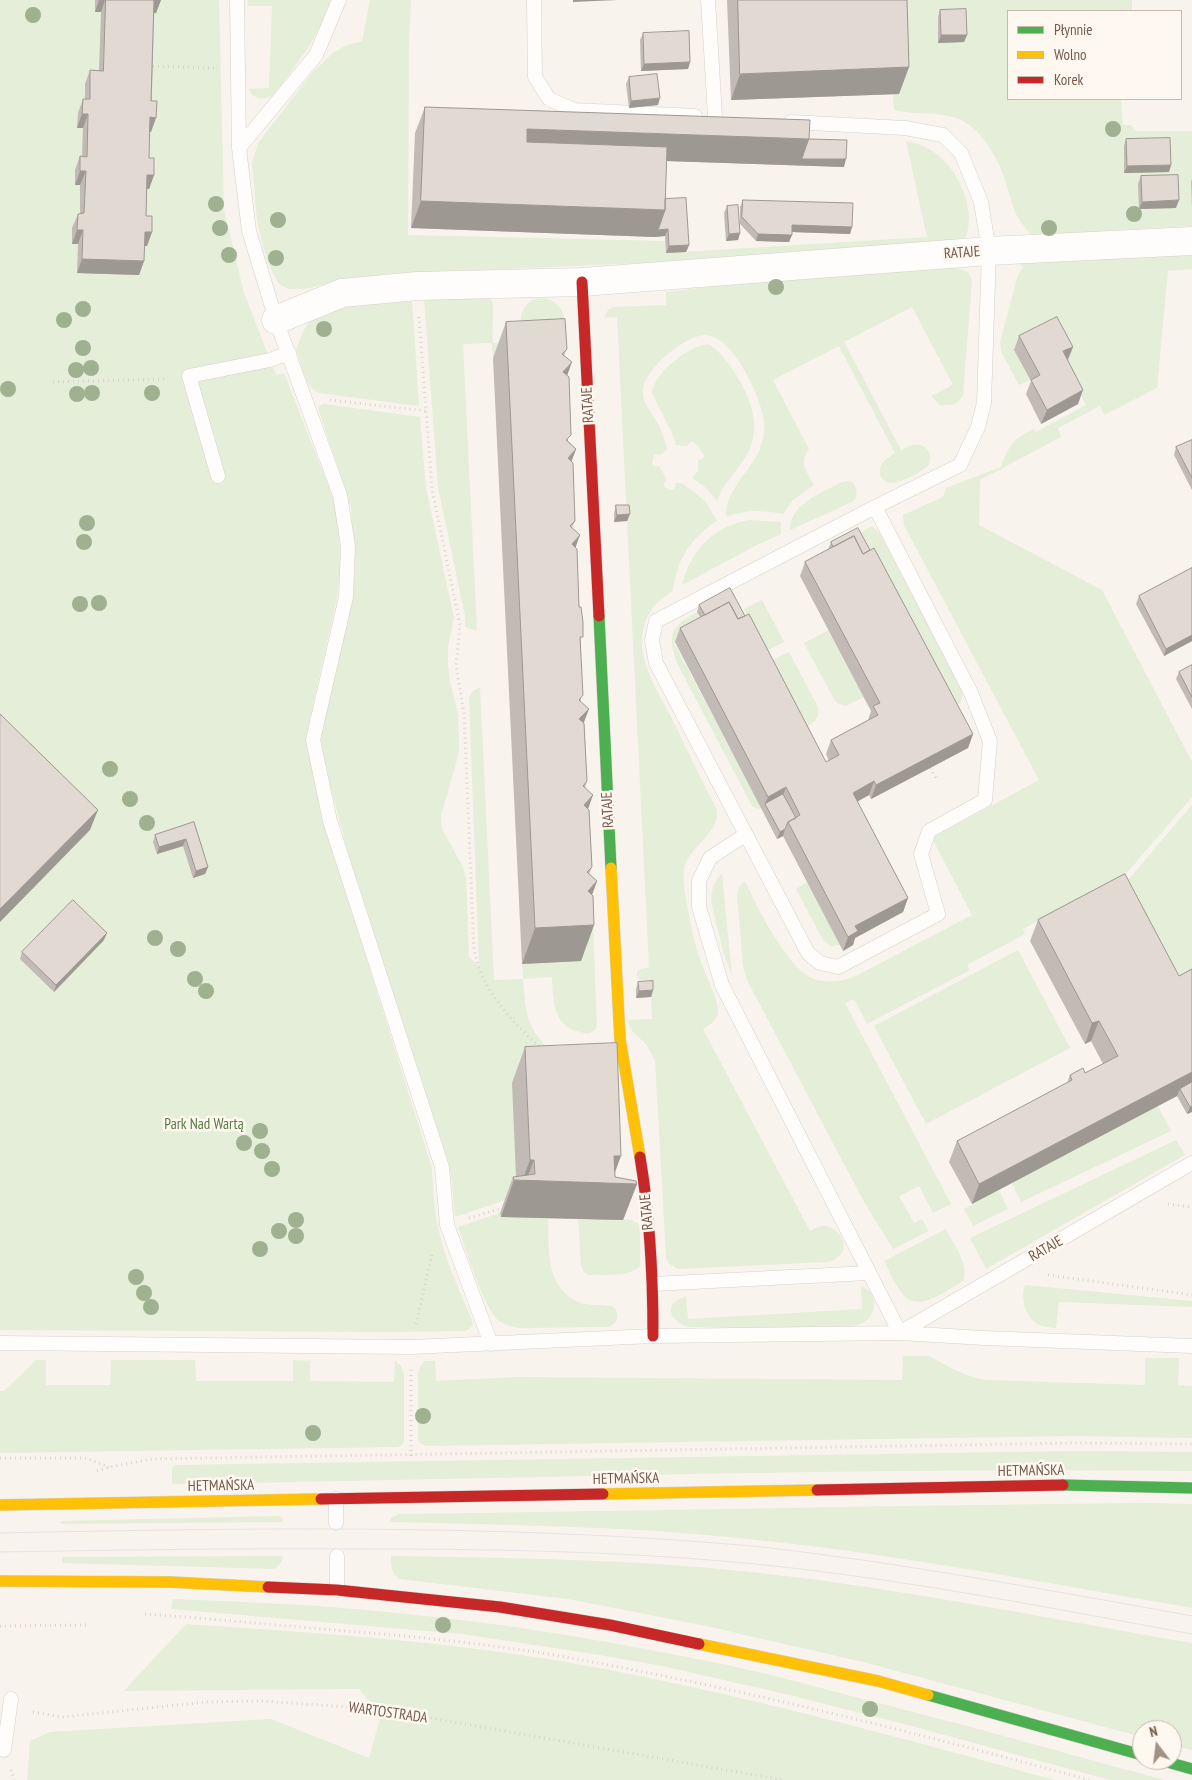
<!DOCTYPE html>
<html>
<head>
<meta charset="utf-8">
<style>
	body { margin:0 }
	#map { position:relative; width:1192px; height:1780px; overflow:hidden; background:#f8f3ed; font-family:"PT Sans Narrow",sans-serif }
	canvas { display:block }
	.legend { position:absolute; left:1007px; top:10px; width:175px; height:90px; box-sizing:border-box; background:#fef8f0; border:1px solid #c8b9af; margin:0; padding:6px 9px; list-style:none; font-size:15px; color:#765a4d }
	.legend li { display:flex; align-items:center; gap:10px; height:25px }
	.legend b { width:25px; border:1px solid #c8b9af }
	.north { position:absolute; left:1132px; top:1720px; width:50px; height:50px; box-sizing:border-box; background:#fef8f0; border:1px solid #c8b9af; border-radius:50%; rotate:345deg; font-size:14px; font-weight:700; line-height:20px; text-align:center; color:#765a4d }
	.north::after { content:''; display:block; margin:auto; width:18px; height:22px; background:#a49085; clip-path:polygon(50% 0,100% 100%,50% 72%,0 100%) }
</style>
</head>
<body>
<div id="map">
<canvas width="1192" height="1780"></canvas>
<ul class="legend">
<li><b style="height:6px;background:#4caf50"></b>Płynnie</li>
<li><b style="height:6px;background:#ffc107"></b>Wolno</li>
<li><b style="height:6px;background:#c62828"></b>Korek</li>
</ul>
<div class="north">N</div>
</div>
<script>
const g = document.querySelector('canvas').getContext('2d');
g.lineJoin = 'round';
function paint(path, color) { g.fillStyle = color; g.fill(path, 'evenodd'); }
function trace(path, color, width, dash) { g.strokeStyle = color; g.lineWidth = width; g.lineCap = dash ? 'butt' : 'round'; g.setLineDash(dash || []); g.stroke(path); }
function drawText(font, color, halo, rows, align = 'center') {
  g.font = font + ' "PT Sans Narrow",sans-serif'; g.lineWidth = 5; g.setLineDash([]); g.textBaseline = 'middle'; g.strokeStyle = halo; g.fillStyle = color; for (const [text, x, y, turn = 0] of rows) {
    g.save(); g.translate(x, y); g.rotate((+turn || 0) * Math.PI / 180); g.textAlign = isNaN(turn) ? turn : align; if (halo) g.strokeText(text, 0, 0); g.fillText(text, 0, 0); g.restore();
  }
}
const green = new Path2D(`
	M0 0H219L224 210 244 293 276 375 284 373 332 495 339 526 340 570 337 598 308 727 307 740 323 819 431 1165C434 1182 433 1199 436 1216 441 1252 458 1287 472 1320L473 1325 469 1329 464 1331 390 1332 0 1330Z
	M248 0H335L330 12 319 28 310 45 274 95C264 100 254 101 249 89L269 88 272 6H248Z
	M370 0H411L409 41 408 235 665 241 666 253 927 237 906 141C916 143 926 146 935 153 958 168 979 214 964 240L688 261 416 273 349 278 305 289H289L279 284 269 265 262 243 257 221 252 162 258 143 312 73 334 52 347 45 362 41Z
	M896 0H1132V11H1008V99H1121L1123 125H1131L1136 131H1192V226L1032 235C1026 229 1020 222 1016 214 1011 202 1008 189 1004 177 997 157 981 129 961 120 939 110 916 116 894 110L893 94 899 93Z
	M1192 247V269L1168 271 1157 388 1104 415 1100 406 1058 428 1061 437 980 480 979 525 1102 590 1192 762V797L1125 875 1023 929 1025 934 967 965 970 970 867 1024 854 999 845 1003 951 1204 933 1213 919 1186 899 1196 914 1223 922 1219 928 1231 893 1249 863 1200 748 982 743 966 737 894 739 887 745 881C755 902 765 923 778 942 799 974 815 991 856 976L972 915 932 838 1039 780 904 525 903 515 943 497 946 488 1001 467C1009 445 1013 439 1034 429L1036 432 1086 405 1072 379 1030 380 1019 385 1002 353 1000 342 1018 275 1023 267 1018 262Z
	M954 266 969 273 972 281 963 395C958 405 951 406 940 405L931 396 953 385 912 307 844 342 901 450C912 445 921 440 929 452 930 456 931 460 929 464 925 471 900 483 892 483 887 483 885 481 881 477 877 464 885 460 895 453L839 346 773 380 809 449C798 463 807 472 814 485L793 500 783 514C763 510 745 509 726 517 725 481 769 463 764 421 761 397 733 335 705 335 685 335 640 372 643 394 644 405 653 414 658 424 662 432 665 440 667 449L661 455 656 454 654 455 652 463 653 466H659L667 480 664 484 665 487 670 490 674 489 676 483H682L705 501 717 521C691 537 676 561 673 591 654 603 643 616 642 640 641 668 661 696 673 721 687 750 702 780 717 810 720 832 692 845 685 865 681 877 686 897 688 910 691 928 695 946 701 962 705 975 719 999 718 1013 717 1021 709 1025 703 1029L810 1231C813 1229 817 1227 821 1226 839 1223 858 1254 828 1262L678 1269 668 1263 666 1257 655 1060 646 1044 633 1032 627 1020 652 1019 650 981C642 981 634 980 638 970L649 967 617 317 605 318C606 311 608 309 614 307L666 305V292L766 280Z
	M488 298 492 300C495 311 491 329 493 343L522 341C521 334 520 325 521 318 524 292 558 292 564 317L567 388 493 358 492 343 463 344 477 631 465 627V616L438 487 424 299Z
	M412 299 419 406 319 393C304 387 301 363 296 349 300 340 303 329 310 321 331 300 383 302 412 299Z
	M708 344C729 356 753 398 754 422 755 431 753 441 750 449 741 468 724 481 717 501L705 487 692 478 698 471V461L705 457 699 447 692 441 687 446 676 445 672 433 652 393C654 373 688 346 708 344Z
	M324 404 420 417 426 488 454 618 448 647V664L450 682 458 714 459 750 456 764 443 808 441 816 442 829 462 865 466 877 469 957 479 966 469 697 473 691 480 687 494 980 523 979 522 964 581 961 593 925 597 1027C592 1034 588 1034 580 1032 553 1027 553 1000 552 977L523 979C526 1012 525 1027 551 1051L517 1196 455 1217 452 1181 448 1161 352 868 324 762 321 739 323 726 352 599 355 572 351 507 319 411V406Z
	M848 481 853 483C858 490 858 496 852 502L790 530C790 503 822 493 842 482Z
	M750 520 781 522V534L755 546 682 585C691 550 714 526 750 520Z
	M872 526 880 534 962 689 963 694 961 702 946 710 844 541Z
	M762 600 784 642 766 651 744 609Z
	M697 612 704 626 674 643 762 808 758 809 752 806 677 663C667 634 671 626 697 612Z
	M829 630 864 697 846 706 837 703 834 699 804 643Z
	M789 652 818 707C821 722 808 726 797 731L763 665Z
	M1192 805V986L1183 991 1128 880Z
	M722 873 732 976 723 951 711 902C711 891 714 882 722 873Z
	M807 882 840 945 831 946 823 940 796 889Z
	M1018 950 1070 1048 926 1124 874 1026Z
	M1158 1106 1171 1131 1021 1202 1012 1183Z
	M1176 1140 1185 1155 986 1269 970 1238Z
	M999 1190 1008 1209 973 1226 964 1209Z
	M500 1213 501 1217 548 1218C549 1248 545 1287 578 1302 589 1307 601 1303 613 1307 621 1314 618 1323 608 1327L518 1328C511 1326 505 1325 499 1321 484 1309 465 1247 458 1227Z
	M578 1218 632 1220 640 1225V1266C628 1278 604 1274 588 1275L583 1271 581 1265Z
	M946 1229C953 1244 970 1265 963 1281 945 1291 917 1315 901 1292 894 1283 890 1272 884 1261Z
	M1025 1285 1192 1301V1307L1059 1302 1056 1328C1050 1327 1044 1327 1039 1325 1026 1319 1020 1298 1025 1285Z
	M861 1286C875 1291 879 1308 868 1319 862 1325 853 1326 845 1328L689 1327C668 1321 663 1303 686 1296L688 1319 862 1309Z
	M903 1356H929L955 1370 970 1376 985 1380 1145 1385V1358H1179L1178 1385 1192 1386V1438L1074 1436 425 1446 420 1443 418 1439V1373L420 1367 425 1361H435L436 1381 516 1377 902 1380Z
	M36 1360H46V1385H110L111 1360H195L196 1381H293V1360L310 1361V1381L394 1382 395 1361 401 1366 404 1373V1439L403 1444 398 1447 0 1453V1391H4Z
	M1075 1451 1192 1452V1471C852 1467 512 1479 172 1484V1468L175 1465Z
	M1148 1503 1192 1504V1608C1042 1582 891 1553 739 1538 623 1526 506 1525 390 1522L391 1518 399 1514C648 1511 898 1505 1148 1503Z
	M278 1516 282 1518 283 1522 61 1524V1521Z
	M283 1556 282 1561 275 1569 62 1563V1557Z
	M391 1556C511 1558 632 1559 751 1572 899 1588 1045 1618 1192 1643V1750L1172 1745V1730H1142V1737L867 1663 706 1626 568 1599 399 1579C391 1573 391 1565 391 1556Z
	M173 1599C248 1602 322 1605 396 1613 508 1623 618 1643 727 1665 769 1674 810 1685 851 1696 956 1722 1060 1752 1165 1780H1110L919 1728 790 1695 662 1666 594 1654 462 1634 171 1609Z
	M186 1624C322 1633 459 1642 593 1667 749 1696 902 1738 1055 1780H27L30 1741 50 1732 271 1719 369 1758 381 1715 359 1689 124 1691Z`);
const path = new Path2D(`
	M148 66 215 68
	M419 317 432 489 460 625 456 666 464 713 474 951C477 960 479 970 483 978 496 1004 519 1029 541 1048
	M53 382 167 379
	M330 400 426 411
	M930 768 937 780
	M1168 1204 1192 1207
	M469 1218 506 1207
	M1048 1275 1192 1295
	M416 1324 432 1254
	M411 1456V1370
	M0 1458H85L109 1467
	M97 1471 110 1467 152 1459 1074 1443 1192 1444
	M145 1614C204 1618 264 1624 323 1629 398 1635 474 1642 548 1654 731 1686 911 1731 1089 1780
	M0 1626 88 1625
	M33 1712 62 1717 206 1702 260 1701 379 1709 783 1780
	M11 1770 14 1780`);
const lane = new Path2D(`
	M237 0 239 148 249 231 276 320 340 495 348 546 346 597 313 740 330 821 442 1167 447 1225 491 1344
	M534 0 535 77 549 99 574 110 695 116
	M708 0 715 117
	M791 122 905 128 943 135 961 153 981 202 989 251 984 403 978 427 960 465 875 507
	M239 148 316 55 339 0
	M218 476 189 376 270 360 289 353
	M875 507 971 693 990 741 985 800 929 831 921 854 938 914 838 967 820 963 808 953 656 663 652 640 656 621Z
	M745 835 710 858 699 881V907L722 985 900 1333
	M653 1284 869 1273
	M901 1332 1192 1163
	M0 1343 411 1347 653 1336 900 1333 984 1338 1192 1346
	M336 1523V1499
	M337 1590V1556
	M4 1750 11 1699`);
const street = new Path2D(`
	M276 320 342 293 417 286 582 282 989 251 1192 241`);
const fast = new Path2D(`
	M599 616 611 868
	M1063 1485 1192 1488
	M928 1695 1142 1755
	M1160 1760 1192 1769`);
const slow = new Path2D(`
	M611 868 620 1039 640 1157
	M603 1494 817 1490
	M0 1505 321 1499
	M0 1581 169 1582 268 1587
	M699 1644 878 1681 928 1695`);
const jam = new Path2D(`
	M582 282 599 616
	M640 1157C650 1216 653 1276 653 1336
	M817 1490 1063 1485
	M321 1499 603 1494
	M268 1587 337 1590 500 1607 610 1625 699 1644`);
const tram = new Path2D(`
	M0 1533C243 1528 486 1524 728 1544 780 1548 832 1556 883 1563 987 1579 1089 1597 1192 1616
	M0 1552C122 1550 245 1548 367 1549 490 1549 612 1551 734 1562 888 1576 1040 1606 1192 1634`);
const trees = [
	[33,15],
	[1113,129],
	[216,204],
	[1134,214],
	[278,220],
	[220,228],
	[1049,228],
	[229,255],
	[276,258],
	[776,287],
	[83,309],
	[64,320],
	[324,329],
	[83,348],
	[91,368],
	[76,370],
	[8,389],
	[92,393],
	[152,393],
	[77,394],
	[87,523],
	[84,542],
	[99,603],
	[80,604],
	[110,769],
	[130,799],
	[147,823],
	[155,938],
	[178,949],
	[195,979],
	[206,991],
	[260,1131],
	[244,1143],
	[262,1151],
	[272,1169],
	[296,1220],
	[279,1231],
	[296,1236],
	[260,1249],
	[136,1277],
	[144,1293],
	[151,1307],
	[423,1416],
	[313,1433],
	[443,1625],
	[870,1709]
];
const wall = new Path2D(`
	M95 0H161L156 13H154L151 132 149 131V158L154 175 149 189H147L146 216 152 232 147 246H144V261L139 275 77 273 78 244H72V228L78 214H80V185H75V170L80 156H82L83 128H77L78 113 83 99H85V84L90 70H99L101 12H95Z
	M727 0H907L909 67 899 94 731 100Z
	M940 10 967 35 964 42 938 43V17Z
	M643 33 690 62 688 69 641 71 640 40Z
	M629 77 658 105 629 108 626 84Z
	M425 107 809 139 844 167 667 161 665 199 689 245 686 252 666 253 665 236 655 237 411 228 415 133Z
	M1126 139 1171 165 1169 172 1124 173V146Z
	M1141 176 1176 208 1139 209 1138 184Z
	M1192 179V207L1191 182Z
	M743 200 852 227 850 234 792 232V235L789 242 756 241 740 224V207Z
	M727 206 740 233 738 240 726 241 724 213Z
	M506 322 567 349 564 355 567 375 568 441 576 449 571 462 575 521 572 527 576 548 581 643V702L584 723 587 781 585 788 588 809 592 867 589 874 597 881 592 895 594 925 581 961 522 964 493 358Z
	M1019 336 1073 347 1068 360 1078 404 1041 424 1026 394 1031 381 1014 350Z
	M1192 440V490L1174 455 1176 447Z
	M616 505 630 514 627 521 614 522V513Z
	M831 542 870 550 973 734 968 748 871 799 869 795 857 801 908 898 903 912 855 938 853 945 843 951 783 836 777 839 675 642 680 628 700 617 697 612 699 605 745 616 826 762 829 761 826 754 831 740 868 720 871 711 800 576 805 562 828 550Z
	M1192 568V641L1164 656 1136 604 1139 596Z
	M1192 665V709L1176 679 1179 672Z
	M194 822 208 867 205 874 193 878 183 846 157 854 153 842 155 835Z
	M1125 874 1192 1112 1187 1114 1177 1096 972 1204 949 1162 957 1141 1067 1083 1070 1075 1085 1073 1103 1064 1091 1041 1085 1044 1030 941 1038 920Z
	M104 940 54 992 20 959 22 952Z
	M638 982 653 990 651 997 636 998V989Z
	M525 1047 615 1173V1177L637 1184 623 1220 501 1217 500 1213 513 1177H516L512 1083Z`);
const shadedWall = new Path2D(`
	M99 0H105L101 12H95Z
	M154 0H161L156 13 149 14Z
	M573 0H618L573 2Z
	M941 35H967L964 42 938 43Z
	M690 62 688 69 641 71 644 64Z
	M909 67 899 94 731 100 740 74Z
	M660 98 658 105 629 108 631 101Z
	M82 114H88L83 128H77Z
	M150 117 156 118 151 132 145 131Z
	M527 129 809 139 846 159 844 167 517 156Z
	M1171 165 1169 172 1124 173 1127 166Z
	M80 171H86L80 185H75Z
	M147 175H154L149 189H142Z
	M1179 200 1176 208 1139 209 1142 202Z
	M421 201 665 210 668 229 665 236 655 237 411 228Z
	M792 225 852 227 850 234 790 232Z
	M77 230H83L78 244H72Z
	M145 232H152L147 246H140Z
	M740 233 738 240 726 241 729 234Z
	M758 234 792 235 789 242 756 241Z
	M689 245 686 252 666 253 669 246Z
	M82 259 144 261 139 275 77 273Z
	M1073 347 1067 361 1063 351Z
	M572 362 559 398 563 372Z
	M1083 390 1078 404 1041 424 1047 410Z
	M576 449 563 485 568 458Z
	M630 514 627 521 614 522 617 515Z
	M580 535 567 571 572 544Z
	M1192 635V641L1164 656 1166 649Z
	M589 709 575 746 579 719Z
	M973 734 968 748 871 799 876 785Z
	M874 781 869 795 848 807 853 793Z
	M786 787 781 801 765 804 768 797Z
	M593 795 580 832 584 805Z
	M98 810 90 830 0 922V909Z
	M785 829 783 836 777 839 780 832Z
	M186 839 183 846 157 854 159 847Z
	M208 867 205 874 193 878 196 871Z
	M597 881 584 917 594 925 581 961 522 964 535 928 588 891Z
	M908 898 903 912 855 938 853 945 843 951 848 937 855 926Z
	M107 933 104 940 54 992 56 985Z
	M653 990 651 997 636 998 639 991Z
	M1099 1021 1091 1041 1085 1044 1092 1023Z
	M1192 1072V1088L1180 1089 1177 1096 972 1204 979 1184Z
	M1192 1106V1112L1187 1114 1190 1107Z
	M614 1156H621L611 1183 637 1184 623 1220 501 1217 514 1180 522 1181 530 1160H534L526 1181Z`);
const building = new Path2D(`
	M106 0H154L151 101H157L156 118 150 117 149 158H154V175H147L146 216H152V232H145L144 261 82 259 83 230H77L78 214 84 213 86 171H80V156L87 157 88 114H82L83 99H90V70L103 71Z
	M738 0H907L909 67 740 74Z
	M966 9 967 35H941L940 10Z
	M689 31 690 62 644 64 643 33Z
	M657 74 660 98 631 101 629 77Z
	M425 107 810 120 809 139 527 129V142L667 147 665 210 421 201Z
	M1170 138 1171 165 1127 166 1126 139Z
	M809 139 847 140 846 159H802Z
	M1178 175 1179 200 1142 202 1141 176Z
	M686 198 689 245 669 246 668 229 658 230 665 210V199Z
	M743 200 853 203 852 227 792 225V235L758 234 742 217Z
	M738 205 740 233 729 234 727 206Z
	M1057 317 1073 347 1063 351 1083 390 1047 410 1031 380 1040 375 1019 336Z
	M565 319 567 349 562 354 572 362 563 372 569 377 571 435 566 440 576 449 568 458 573 463 575 521 570 526 580 535 572 544 577 549 579 607H581L583 622V637H580L583 695 579 700 589 709 579 719 584 723 587 781 583 786 593 795 584 805 589 810 592 867 587 872 597 881 588 891 593 896 594 925 535 928 506 322Z
	M1192 440V478L1176 447Z
	M616 505H629L630 514 617 515Z
	M858 528 870 550 863 554 854 536 833 547 831 542Z
	M854 536 863 554 874 548 973 734 876 785 874 781 853 793 908 898 855 926 858 931 848 937 788 822 800 815 786 787 768 797 680 628 729 602 738 619 749 614 826 762 839 755 831 740 878 715 873 706 880 703 805 562Z
	M1192 568V635L1166 649 1139 596Z
	M730 588 745 616 738 619 729 602 705 615 699 605Z
	M1192 665V697L1179 672Z
	M0 714 98 810 0 909Z
	M783 794 796 818 788 822 785 829 780 832 765 804Z
	M194 822 208 867 196 871 186 839 159 847 155 835Z
	M1125 874 1179 976 1192 969V1072L979 1184 957 1141 1072 1080 1070 1075 1083 1068 1085 1073 1118 1056 1099 1021 1092 1023 1038 920Z
	M73 900 107 933 56 985 22 952Z
	M653 981V990L639 991 638 982Z
	M617 1043 621 1156H614L615 1177 636 1181 637 1184 514 1180 513 1177 535 1174 534 1160H530L525 1047Z
	M1192 1082V1106L1190 1107 1180 1089Z`);
const streetNames = [
	["RATAJE",962,253,-4],
	["RATAJE",588,405,-93],
	["RATAJE",608,810,-93],
	["RATAJE",647,1212,-95],
	["RATAJE",1046,1249,-30],
	["HETMAŃSKA",1031,1471,-1],
	["HETMAŃSKA",626,1479,-1],
	["HETMAŃSKA",221,1486,-1],
	["WARTOSTRADA",388,1713,8]
];
const parkNames = [
	["Park Nad Wartą",204,1125]
];
paint(green, '#e5eed8');
trace(lane, '#d6d0ca', 15);
trace(street, '#d6d0ca', 29);
trace(fast, '#d7d0ca', 12);
trace(slow, '#d7d0ca', 12);
trace(jam, '#d7d0ca', 12);
trace(path, '#dad3d0', 3, [1, 4]);
trace(lane, '#fefdfc', 14);
trace(street, '#fefdfc', 28);
trace(fast, '#4caf50', 11);
trace(slow, '#ffc107', 11);
trace(jam, '#c62828', 11);
trace(tram, '#e5e3e5', 1);
g.fillStyle = '#9fb191';
for (const [x, y] of trees) { g.beginPath(); g.arc(x, y, 8, 0, 2 * Math.PI); g.fill(); }
paint(wall, '#c2bbb5');
paint(shadedWall, '#9e9893');
paint(building, '#e2d9d2');
trace(building, '#9e9893', 1);
drawText('15px', '#765a4d', '#fef8f0', streetNames);
drawText('15px', '#567b45', '#fef8f0', parkNames);
</script>
</body>
</html>
